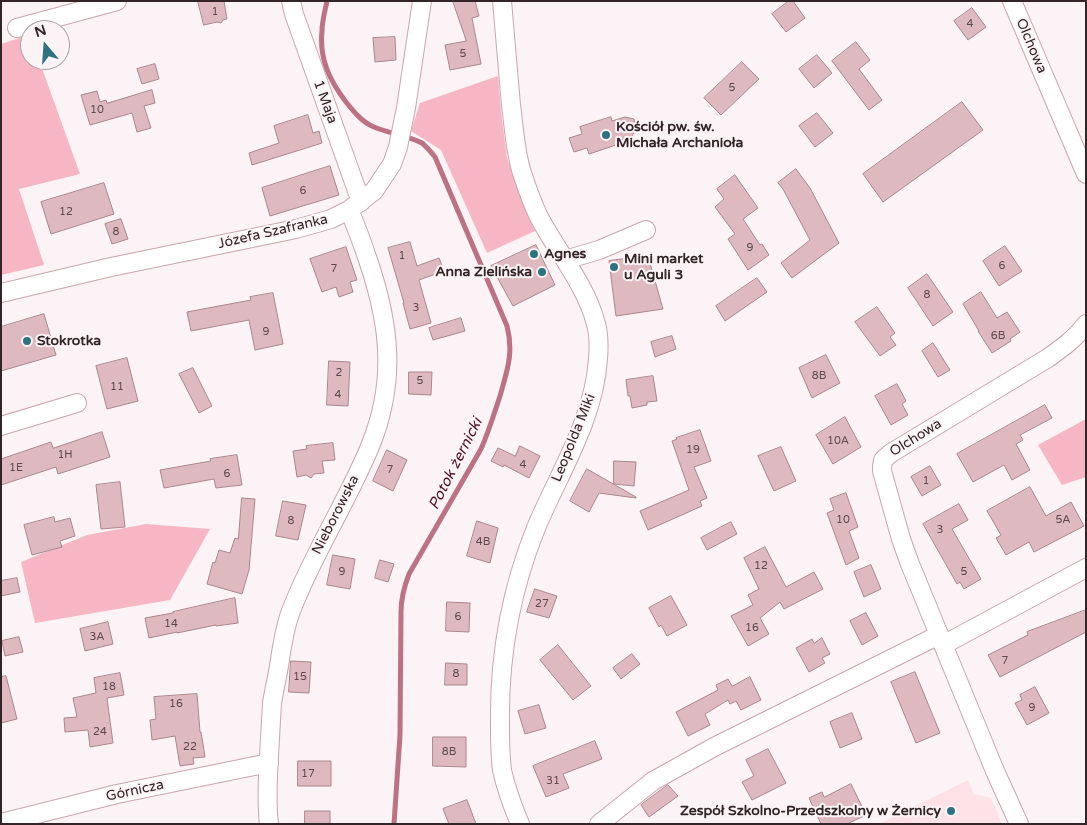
<!DOCTYPE html>
<html>
<head>
<meta charset="utf-8">
<style>
	body { margin:0 }
	#map { position:relative; width:1087px; height:825px; overflow:hidden; background:#fbf3f5; font-family:"Varela Round",sans-serif }
	canvas { display:block }
	.frame { position:absolute; inset:0; border:2px solid #322427; pointer-events:none }
	.north { position:absolute; left:20px; top:20px; width:50px; height:50px; box-sizing:border-box; background:#fbf3f5; border:1px solid #aba0a3; border-radius:50%; rotate:342deg; font-size:14px; font-weight:700; line-height:20px; text-align:center; color:#322427 }
	.north::after { content:''; display:block; margin:auto; width:18px; height:22px; background:#2d7281; clip-path:polygon(50% 0,100% 100%,50% 72%,0 100%) }
</style>
</head>
<body>
<div id="map">
<canvas width="1087" height="825"></canvas>
<div class="frame"></div>
<div class="north">N</div>
</div>
<script>
const g = document.querySelector('canvas').getContext('2d');
g.lineJoin = 'round';
function paint(path, color) { g.fillStyle = color; g.fill(path, 'evenodd'); }
function trace(path, color, width, dash) { g.strokeStyle = color; g.lineWidth = width; g.lineCap = dash ? 'butt' : 'round'; g.setLineDash(dash || []); g.stroke(path); }
function drawText(font, color, halo, rows, align = 'center') {
  g.font = font + ' "Varela Round",sans-serif'; g.lineWidth = 4; g.setLineDash([]); g.textBaseline = 'middle'; g.strokeStyle = halo; g.fillStyle = color; for (const [text, x, y, turn = 0] of rows) {
    g.save(); g.translate(x, y); g.rotate((+turn || 0) * Math.PI / 180); g.textAlign = isNaN(turn) ? turn : align; if (halo) g.strokeText(text, 0, 0); g.fillText(text, 0, 0); g.restore();
  }
}
const built = new Path2D(`
	M968 780 974 794 991 798 1002 824H879Z`);
const green = new Path2D(`
	M29 35 30 60H39L80 174 19 189 44 265 1 275V44Z
	M498 76 501 111 507 158 535 231 487 253 441 150 411 131 420 103Z
	M1086 419V477L1062 485 1038 445Z
	M146 524 210 529 170 600 35 623 21 562 87 535Z`);
const stream = new Path2D(`
	M327 1C325 11 322 21 322 31 319 59 330 81 346 102 354 112 362 122 374 127 388 133 409 136 422 143 427 147 431 152 435 157L507 326C514 353 507 371 500 396 494 414 489 431 481 449L409 574C404 587 401 598 401 612L400 735 394 824`);
const building = new Path2D(`
	M198 1H224L227 19 223 20 221 23 217 22 204 25Z
	M453 1H475L479 16 472 18 481 64 450 70 445 45 466 41Z
	M789 1H793L805 18 786 32 772 14Z
	M972 8 986 27 968 40 954 21Z
	M395 37 396 60 375 62 373 38Z
	M856 42 870 60 859 69 882 100 869 110 832 61Z
	M817 55 832 73 814 88 799 69Z
	M742 62 759 79 721 115 704 98Z
	M155 64 159 79 142 84 137 69Z
	M152 90 155 103 144 106 151 128 137 132 132 113 90 125 81 95 97 91 100 102 106 100 107 103Z
	M962 102 983 130 883 202 863 174Z
	M817 113 833 133 815 147 799 126Z
	M308 115 313 133 319 131 322 143 252 165 249 153 279 143 274 126Z
	M611 117 612 121 625 117 634 119 637 128 632 136 618 141 619 144 589 154 587 148 574 152 569 138 582 134 580 127Z
	M330 166 339 195 270 216 262 188Z
	M796 169 810 188 839 243 792 278 781 263 810 240 783 189 778 183Z
	M735 175 758 208 743 219 760 245 762 244 769 255 748 270 728 239 735 234 715 207 724 199 717 189Z
	M104 183 114 214 51 234 41 202Z
	M121 219 128 239 112 244 105 224Z
	M410 242 417 266 439 258 444 271 419 280 431 323 410 329 403 303H404L388 248Z
	M536 245 555 285 513 306 491 266Z
	M1005 246 1022 271 999 286 983 261Z
	M346 247 357 280 350 282 353 292 339 297 336 287 322 292 310 259Z
	M648 256 663 309 616 316 609 261Z
	M927 274 953 312 933 326 908 288Z
	M757 278 767 292 725 321 716 306Z
	M981 292 997 318 1007 312 1020 332 1010 339 1011 341 992 353 978 331H979L963 304Z
	M273 293 283 344 255 350 249 320 191 331 187 312 251 300 250 297Z
	M877 307 895 333 890 337 896 345 880 356 855 322Z
	M44 314 56 355 1 371V327Z
	M461 318 465 331 433 340 429 328Z
	M672 336 676 349 655 357 651 342Z
	M933 343 950 370 938 377 922 351Z
	M826 355 840 383 812 398 799 368Z
	M127 358 138 401 107 409 96 366Z
	M329 361 350 362 348 406 327 405Z
	M193 368 212 406 199 413 179 374Z
	M409 372H432L431 395 409 394Z
	M653 376 657 401 647 402V405L632 408 630 396H628L626 380Z
	M897 384 906 401 902 404 908 415 891 425 875 396Z
	M1045 405 1052 418 1020 435 1023 440 1016 444 1030 470 1012 480 1004 465 973 482 957 454Z
	M845 417 861 447 833 464 816 435Z
	M700 430 711 461 694 467 707 498 700 501 702 506 648 530 640 511 689 490 672 441 677 439 676 438Z
	M102 432 110 457 58 474 56 467 1 485V459L51 442 53 448Z
	M333 443 335 460 322 461 324 473 314 474 311 478 306 475 297 477 293 451 307 449 306 446Z
	M520 446 540 456 529 478 504 465 503 467 491 461 498 448 515 456Z
	M781 447 796 481 774 491 758 456Z
	M387 450 407 460 393 491 373 481Z
	M237 455 242 485 216 488 214 479 164 488 160 470 211 461 210 459Z
	M614 461 636 462 634 486 614 484Z
	M930 466 941 485 922 496 911 477Z
	M587 469 636 497V498L599 493 589 512 570 501Z
	M120 482 125 527 101 529 96 485Z
	M1030 487 1046 516 1071 502 1084 526 1034 552 1029 542 1006 555 996 538 1001 535 987 511Z
	M846 493 858 527 849 531 859 558 846 565 827 513 834 510 830 499Z
	M242 498 255 499 249 570 242 594 207 584 213 562 215 563 219 550 230 553 235 538 238 539Z
	M283 501 306 505 298 540 276 536Z
	M959 504 968 520 952 529 981 579 964 589 960 582 957 584 923 524Z
	M54 517 55 522 70 518 75 536 60 541 62 547 32 555 24 525Z
	M477 521 498 528 490 563 467 556Z
	M731 522 737 534 707 550 701 538Z
	M765 547 786 587 814 572 823 589 784 609 780 602 760 618 769 634 748 646 731 616 753 605 748 595 759 589 744 558Z
	M333 555 355 559 350 589 327 585Z
	M380 560 394 564 388 582 375 578Z
	M871 565 881 589 864 597 854 572Z
	M17 578 20 592 1 596V581Z
	M535 589 557 596 549 618 527 612Z
	M671 596 687 625 667 636 661 625 659 627 649 608Z
	M235 598 238 623 216 626V625L177 633V632L149 638 145 618 173 613V612Z
	M447 602 470 603 469 632 446 631Z
	M1086 610V632L1000 677 988 655 1028 635 1027 632Z
	M866 613 878 636 862 645 850 621Z
	M108 622 113 644 85 651 80 629Z
	M19 637 23 652 5 656 2 641Z
	M822 638 830 654 822 658 825 663 809 672 796 648 812 639 814 643Z
	M558 645 591 686 573 700 540 660Z
	M632 654 640 664 621 679 613 668Z
	M291 661 311 662 309 693 289 692Z
	M446 663 467 664V685H445Z
	M915 672 940 733 916 743 891 682Z
	M120 673 124 695 107 698 113 743 90 747 88 730 65 732 64 718 77 717 73 698 96 693 94 678Z
	M6 676 17 719 1 723V677Z
	M750 677 761 700 741 710 736 701 730 704 728 700 705 714 710 725 688 736 676 712 718 690 716 685 728 679 732 686Z
	M1035 687 1049 713 1027 725 1015 703 1022 700 1020 695Z
	M197 694 200 732H201L205 757 193 758 194 764 180 766 175 736 152 740 150 720 156 719 154 697Z
	M539 705 546 728 525 734 518 711Z
	M852 713 862 739 840 748 830 722Z
	M433 737H466V767L433 766Z
	M595 741 602 759 563 774 569 788 546 797 533 766Z
	M768 749 786 783 752 800 742 782 754 776 746 760Z
	M298 761H331V786H298Z
	M851 784 866 815 847 824H821L809 798 822 792 824 797Z
	M668 785 678 796 649 817 641 805Z
	M467 800 476 824H449L443 809Z
	M305 811H330V824H305Z`);
const minor = new Path2D(`
	M291 1 294 14 361 202
	M502 1C505 36 508 70 511 105 514 127 515 151 522 173 527 188 532 203 539 217 558 253 586 285 596 324 599 335 599 347 598 359 594 420 559 473 536 528 511 590 499 657 500 723 500 739 500 755 502 770 506 789 513 807 520 824
	M1012 1 1086 174
	M17 28 117 1
	M565 260 599 250 646 230
	M1 293 111 267 296 229 331 219 349 210 374 191 392 164 398 147 406 108 422 1
	M1 426 77 403
	M943 645 1086 568
	M1 823 117 794 269 763
	M269 824C266 801 268 778 269 756 270 738 271 721 272 703 274 691 277 678 279 666 282 647 284 629 291 611 313 553 348 501 371 444 396 381 390 326 369 263 363 245 357 228 349 210
	M599 824 653 781 714 747 939 635
	M1019 824 995 771 910 564 901 539 882 471V467L883 460 891 453 1048 358C1062 348 1076 338 1086 324`);
const markers = [
	[606,135,5,"#2d7281"],
	[534,254,5,"#2d7281"],
	[614,267,5,"#2d7281"],
	[542,272,5,"#2d7281"],
	[27,341,5,"#2d7281"],
	[951,811,5,"#2d7281"]
];
const numberNames = [
	["1",215,12],
	["4",970,24],
	["5",463,54],
	["5",732,88],
	["10",97,110],
	["6",303,191],
	["12",66,212],
	["8",116,232],
	["9",750,248],
	["1",402,256],
	["6",1002,266],
	["7",334,269],
	["8",927,295],
	["3",416,308],
	["9",266,332],
	["6B",998,336],
	["2",339,373],
	["8B",819,376],
	["5",420,381],
	["11",117,387],
	["4",338,395],
	["10A",838,441],
	["19",693,450],
	["1H",65,455],
	["4",523,465],
	["1E",16,468],
	["7",390,470],
	["6",227,474],
	["1",926,481],
	["10",843,520],
	["5A",1063,520],
	["8",291,521],
	["3",940,530],
	["4B",483,542],
	["12",761,566],
	["9",342,572],
	["5",964,572],
	["27",542,604],
	["6",458,617],
	["14",171,624],
	["16",752,628],
	["3A",97,637],
	["7",1005,661],
	["8",456,674],
	["15",300,677],
	["18",109,687],
	["16",176,704],
	["9",1032,708],
	["24",100,732],
	["22",190,747],
	["8B",449,752],
	["17",308,774],
	["31",553,781]
];
const streetNames = [
	["Olchowa",1031,46,67],
	["1 Maja",325,102,70],
	["Józefa Szafranka",273,232,-13],
	["Leopolda Miki",574,438,-68],
	["Olchowa",916,438,-32],
	["Nieborowska",336,515,-63],
	["Górnicza",135,791,-12]
];
const poiNames = [
	["Kościół pw. św.",616,127],
	["Michała Archanioła",616,143],
	["Agnes",544,254],
	["Mini market",624,259],
	["u Aguli 3",624,275],
	["Anna Zielińska",532,272,"right"],
	["Stokrotka",37,341],
	["Zespół Szkolno-Przedszkolny w Żernicy",941,811,"right"]
];
const waterNames = [
	["Potok żernicki",456,464,-63]
];
paint(built, '#ffe2e7');
paint(green, '#f6b6c3');
trace(stream, '#bd7283', 5);
paint(building, '#dfb9c0');
trace(building, '#aa868d', 1);
trace(minor, '#caa5ac', 20);
trace(minor, '#fff', 18);
for (const [x, y, r, color] of markers) { const dot = new Path2D(); dot.arc(x, y, r, 0, 2 * Math.PI); g.fillStyle = color; g.fill(dot); trace(dot, '#fbf3f5', 2); }
drawText('11px', '#5d494d', null, numberNames);
drawText('14px', '#322427', '#fbf3f5', streetNames);
drawText('bold 14px', '#322427', '#fbf3f5', poiNames, 'left');
drawText('italic 15px', '#4f1025', '#fbf3f5', waterNames);
</script>
</body>
</html>
